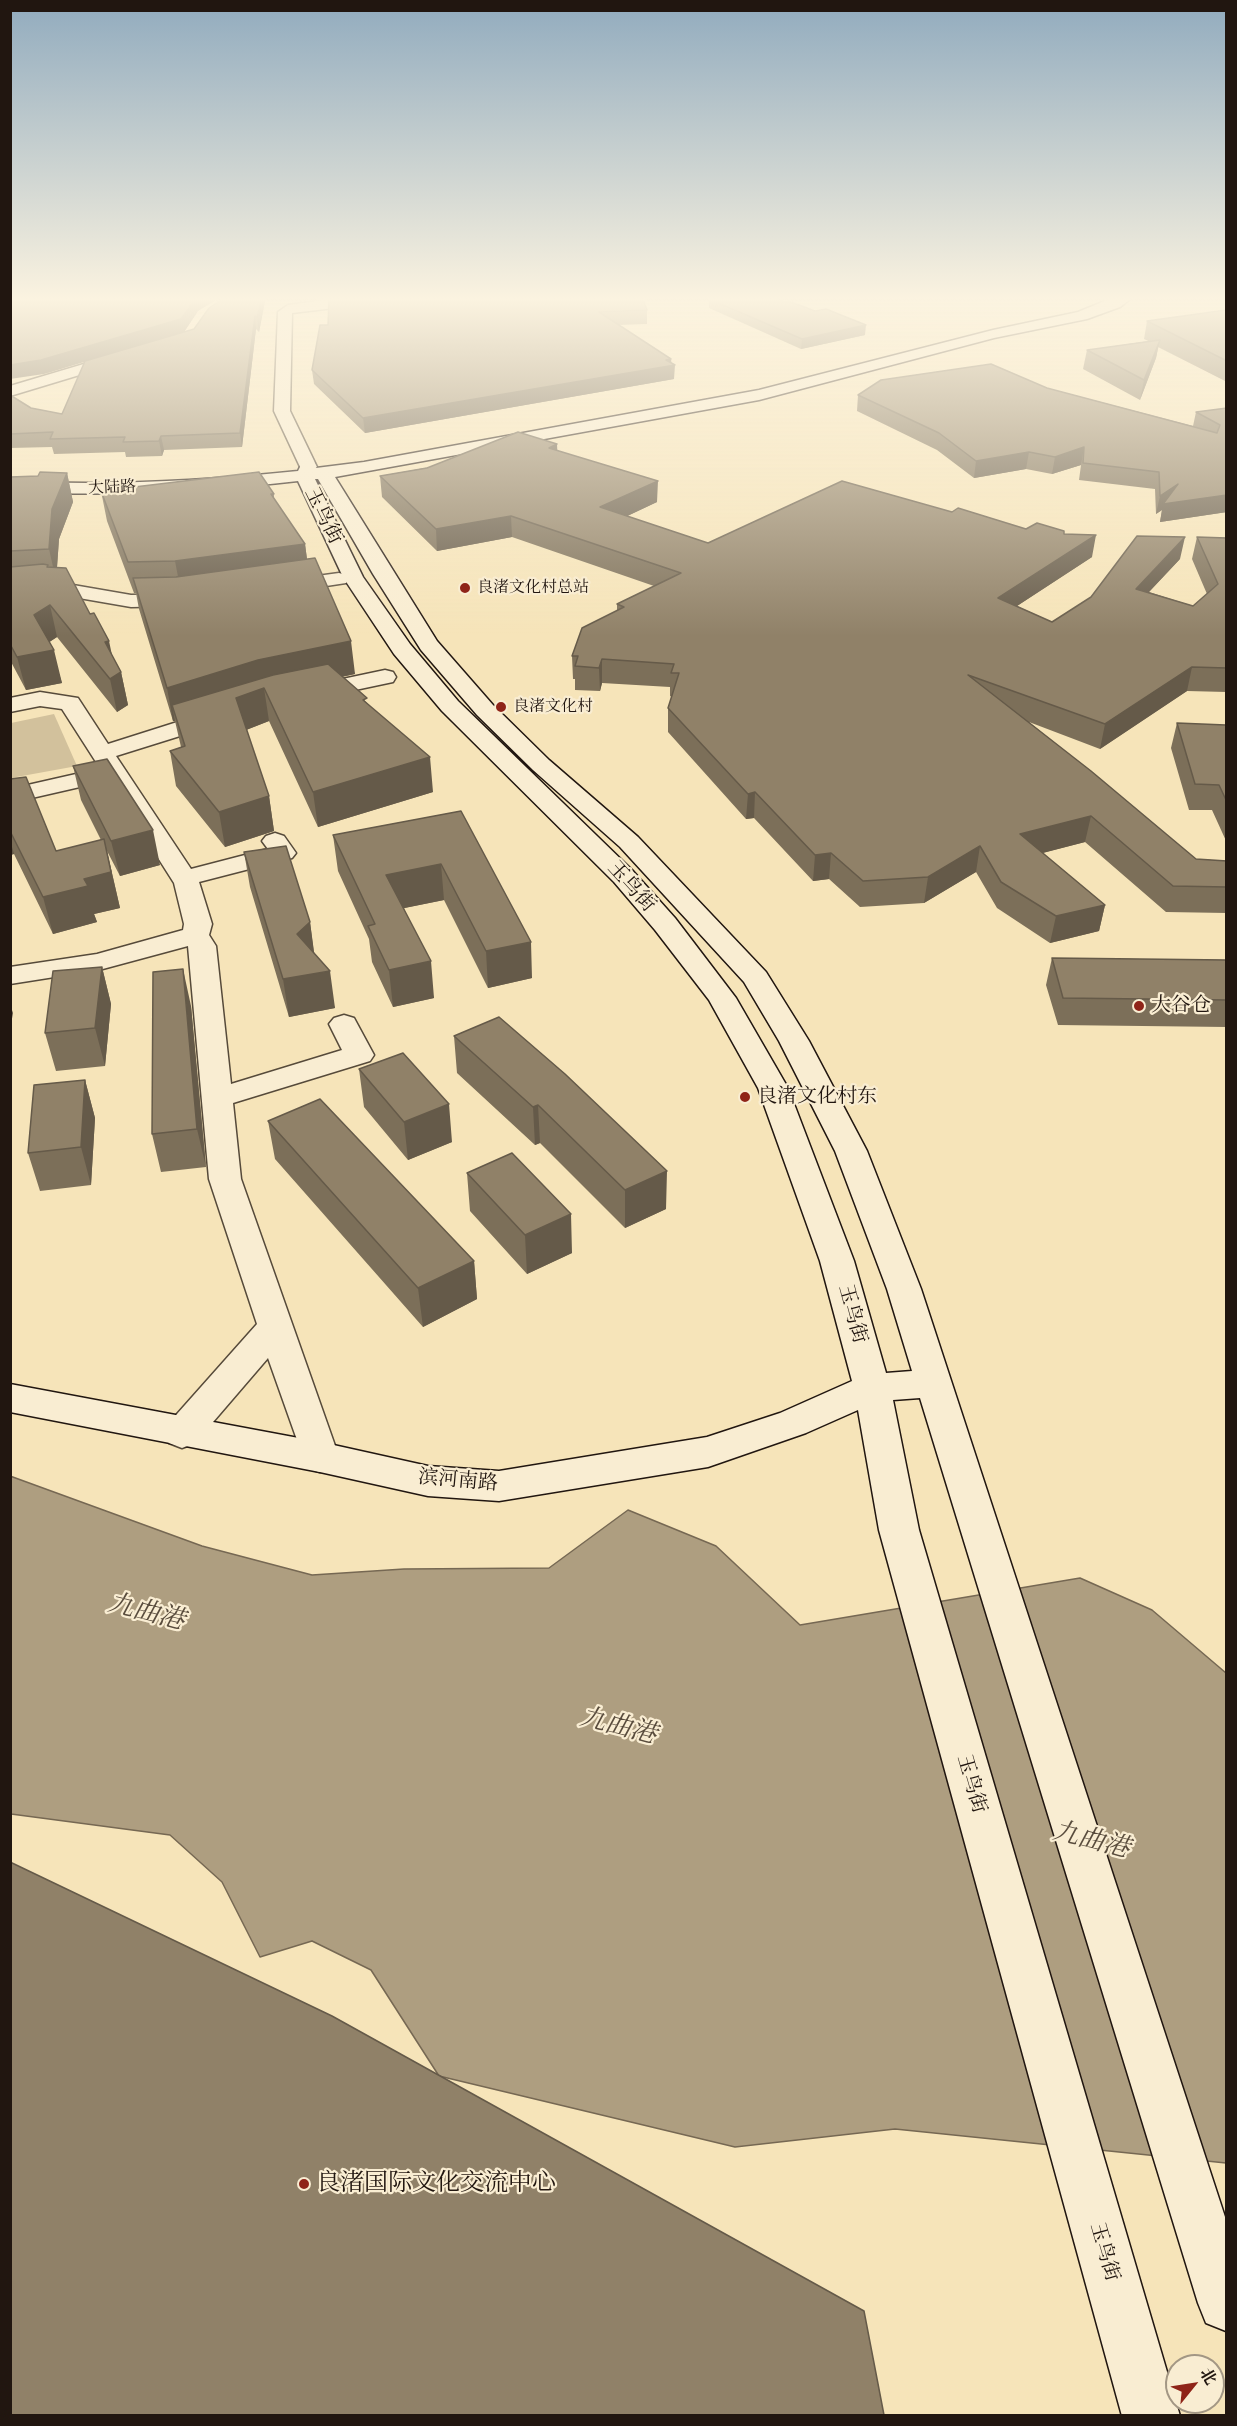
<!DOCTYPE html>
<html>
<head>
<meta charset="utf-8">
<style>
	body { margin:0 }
	#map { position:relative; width:1237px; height:2426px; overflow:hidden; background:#f6e4b9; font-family:"Gentium Book Plus","Noto Serif SC",serif }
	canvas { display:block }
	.frame { position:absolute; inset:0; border:12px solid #211610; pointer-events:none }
	.north { position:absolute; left:1165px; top:2354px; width:60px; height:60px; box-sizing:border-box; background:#f9edd2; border:2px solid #a39784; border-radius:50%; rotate:60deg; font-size:16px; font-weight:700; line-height:24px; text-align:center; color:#211610 }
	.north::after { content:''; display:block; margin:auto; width:21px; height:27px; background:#8f2418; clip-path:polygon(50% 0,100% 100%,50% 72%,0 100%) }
</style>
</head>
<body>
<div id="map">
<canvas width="1237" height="2426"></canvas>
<div class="frame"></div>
<div class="north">北</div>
</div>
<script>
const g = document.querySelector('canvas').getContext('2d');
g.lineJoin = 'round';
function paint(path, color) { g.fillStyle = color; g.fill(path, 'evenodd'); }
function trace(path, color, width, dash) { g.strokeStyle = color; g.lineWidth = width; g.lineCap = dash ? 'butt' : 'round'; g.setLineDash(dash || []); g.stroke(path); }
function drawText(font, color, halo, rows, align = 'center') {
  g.font = font + ' "Gentium Book Plus","Noto Serif SC",serif'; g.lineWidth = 4.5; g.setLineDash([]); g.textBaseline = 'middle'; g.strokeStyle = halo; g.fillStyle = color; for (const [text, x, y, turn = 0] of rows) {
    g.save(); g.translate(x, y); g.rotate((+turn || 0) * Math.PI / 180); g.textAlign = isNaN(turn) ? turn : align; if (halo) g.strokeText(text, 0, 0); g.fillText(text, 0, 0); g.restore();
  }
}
const green = new Path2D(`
	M54 714 77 766 11 778V723Z`);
const water = new Path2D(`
	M10 1476 202 1546 312 1575 404 1569 549 1568 628 1510 716 1546 800 1625 1080 1578 1152 1610 1226 1673V2163L895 2129 735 2147 439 2076 371 1970 312 1941 260 1957 222 1882 170 1835 11 1814Z`);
const street = new Path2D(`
	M352 296H375L373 299 343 307 292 313 290 411 317 467 308 472 302 471 274 411 278 312 288 305Z
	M124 352 129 354 132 357 129 360 10 396V386Z
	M339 573 346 575 349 579 346 583 280 593 273 591 270 587 273 583 280 581Z
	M50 581 131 595 181 594 188 596 191 600 188 604 181 606 131 607 50 593 10 597V585Z
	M385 670 393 672 396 677 393 682 308 700 300 698 297 693 300 688Z
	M40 692 78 698 108 744 212 711H228L231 716 228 721 116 756 191 869 268 849 262 841 266 836 275 833 284 836 296 853 292 858 199 882 212 924 209 935 216 946 231 1084 342 1050 329 1024 334 1018 344 1015 354 1018 374 1055 370 1061 233 1103 241 1179 339 1457 333 1468 320 1472 307 1468 268 1358 195 1443 182 1448 169 1443 163 1433 169 1423 257 1324 209 1179 188 946 99 970 10 984V967L97 954 183 930 184 924 174 883 106 776 93 784 10 803V789L76 774 96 762 62 709 40 706 10 712V698Z`);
const secondary = new Path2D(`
	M1117 296H1134L1120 307 1087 319 994 338 759 400 335 477 437 641 493 705 549 760 638 837 766 972 809 1041 867 1151 921 1289 1226 2220V2331L1206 2323 1198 2303 920 1398 893 1400 919 1530 1180 2416H1122L879 1530 858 1410 806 1433 708 1467 499 1501 428 1496 320 1472 10 1412V1384L320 1442 428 1466 499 1471 707 1437 780 1413 852 1381 820 1261 758 1088 709 1000 655 930 614 882 442 711 394 654 343 577 298 481C203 492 106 497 10 491V481C106 486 203 481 298 471L302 463H314L316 468 364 462 759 390 993 330 1078 312ZM315 479H318L373 574 421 650 477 715 533 770 620 847 744 982 779 1041 835 1151 887 1289 912 1371 886 1373 854 1261 788 1088 736 998 675 918 632 870 458 701 410 644 363 577Z`);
const wall = new Path2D(`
	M227 296H266L259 332 256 329 242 447 164 450 162 456 126 457 125 452 54 454 52 447 10 448V395L31 408 62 414 85 361 44 374 198 311 184 332 194 329Z
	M337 296 647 310V324L618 325 671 359 674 379 365 433 314 384 312 370 328 325Z
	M709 299 865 335 801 349 709 308Z
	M1227 310V382L1158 347 1156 358 1140 400 1083 369 1087 350 1148 341 1144 339 1147 321Z
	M1047 388 1193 426 1196 412 1227 408V512L1160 522 1162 510 1156 514 1155 489 1079 480 1081 465 1052 474 1026 469 974 478 937 450 857 411 858 395Z
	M557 444V450L657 502 627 516 708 543 952 512 1026 529 1064 534 1092 557 1017 606 1052 622 1180 559 1149 592 1193 606 1207 594 1192 559 1197 537 1227 538V692L1187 691 1100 749 1029 722 1196 859 1227 861V913L1166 912 1085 842 1042 853 1105 905 1099 931 1050 943 997 908 976 872 924 903 860 907 829 879 813 881 754 818 746 819 668 732V708L672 697 670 696V687L602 683 600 691 575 690V679H573L572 656 617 610V604L654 586 512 537 437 551 382 497 380 476Z
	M67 473 73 502 59 539 57 568 112 655 121 672 128 705 117 712 57 637 49 642 62 683 26 690 10 660V477L38 476Z
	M101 491 274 494V499L305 544 307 559 355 674 342 677 368 704 433 792 318 827 269 721 246 730 269 796 274 831 225 847 176 786 170 751 181 747 175 721H173L139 609 136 593H134L107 521Z
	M1177 723 1227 727V843L1212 810H1189L1171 748Z
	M73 766 160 865 120 876 107 851 120 908 94 914 97 922 53 934 14 854 10 855V779L56 851 101 840 81 800Z
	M461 811 532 978 488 988 444 900 404 908 434 998 393 1007 372 962 369 939 338 871 333 835Z
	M244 852 310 922 314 954 335 1008 289 1017 250 887Z
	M1052 958 1227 960V1027L1058 1025 1046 985Z
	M102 967 111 1004 105 1066 56 1071 45 1033Z
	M191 1006 206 1167 161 1172 152 1134Z
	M454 1036 666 1209 625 1228 540 1143 535 1145 457 1073Z
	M359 1069 452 1142 408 1160 364 1107Z
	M85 1080 95 1118 91 1185 40 1191 28 1153Z
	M268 1121 474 1261 477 1299 423 1327 275 1159Z
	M467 1173 572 1253 527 1274 470 1211Z`);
const shadedWall = new Path2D(`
	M200 296H223L198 311 184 332 44 374 10 379V365L196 298Z
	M262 296H266L259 332 257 318Z
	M255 316 256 329 242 447 240 433Z
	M866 325 865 335 801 349 802 339Z
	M1160 340 1156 358 1140 400 1144 380Z
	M671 359V366L675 365 674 379 365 433 363 418Z
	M161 436 164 450 162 456 159 441Z
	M557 444 558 465 549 448Z
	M1084 447 1081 465 1052 474 1055 457Z
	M1029 452 1026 469 974 478 976 461Z
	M67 473 73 502 59 539 56 580 49 549 52 509Z
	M658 481 657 502 600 529V507Z
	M1178 484 1227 495V512L1160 522 1162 510 1156 514 1160 496Z
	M511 516 512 537 437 551 436 529Z
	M1096 535 1092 557 994 621 998 598Z
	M1185 537 1180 559 1131 611 1136 589Z
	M305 544 309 575 181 592 175 561Z
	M50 605 57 637 42 647 34 615Z
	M109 641 116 674 105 642Z
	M351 641 355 674 266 692 264 688 269 721 241 732 172 705 175 721H173L167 688 258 660Z
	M54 650 62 683 26 690 17 657Z
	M602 659V683L600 691 599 668Z
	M1192 667 1187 691 1100 749 1105 724Z
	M121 672 128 705 117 712 110 679Z
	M430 757 433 792 318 827 313 792Z
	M755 792 754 818 746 819 748 794Z
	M269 796 274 831 225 847 219 812Z
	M1091 816 1085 842 1016 860 1020 834Z
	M153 830 160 865 120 876 111 841Z
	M104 839 120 908 94 914 97 922 53 934 43 897 84 879Z
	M10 840 14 854 10 855Z
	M980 846 976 872 924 903 928 877Z
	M831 853 829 879 813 881 815 855Z
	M441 864 444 900 390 911 386 875Z
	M1105 905 1099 931 1050 943 1056 916Z
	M310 922 315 959 297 934Z
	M531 942 532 978 488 988 486 951Z
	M431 961 434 998 393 1007 389 970Z
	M102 967 111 1004 105 1066 95 1028Z
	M183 969 191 1006 206 1167 197 1129Z
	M330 971 335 1008 289 1017 283 979Z
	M10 1004 13 1013 10 1030Z
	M85 1080 95 1118 91 1185 81 1147Z
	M449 1104 452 1142 408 1160 404 1122Z
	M538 1105 540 1143 535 1145 533 1107Z
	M667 1171 666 1209 625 1228V1190Z
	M571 1214 572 1253 527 1274 525 1235Z
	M474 1261 477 1299 423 1327 418 1288Z`);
const building = new Path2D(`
	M10 296H200L196 298 181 319 41 360 10 365Z
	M227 296H262L257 318 255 316 240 433 161 436 159 441 123 442 125 437 50 439 53 432 10 434V395L31 408 62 414 85 361 194 329 209 308Z
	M337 296H642L647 310 599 312 671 359 666 360 675 365 363 418 312 370 320 325H328L329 298Z
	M710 296H738L791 302 815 311 826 309 866 325 802 339 709 299Z
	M1226 310H1227V361L1147 321Z
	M1160 340 1144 380 1087 350Z
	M991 364 1047 388 1217 433 1220 425 1196 412 1227 408V495L1163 504 1178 484 1160 496 1159 472 1083 463 1084 447 1055 457 1029 452 976 461 939 433 858 395 881 380Z
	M518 432 557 444 549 448 658 481 600 507 708 543 842 481 952 512 958 508 1026 529 1037 523 1064 531V534L1096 535 998 598 1052 622 1091 597 1137 536 1185 537 1136 589 1193 606 1218 584 1197 537 1227 538V668L1192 667 1105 724 968 675 1091 771 1196 859 1227 861V887L1173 886 1091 816 1020 834 1105 905 1056 916 1001 882 980 846 928 877 863 881 831 853 815 855 755 792 748 794 668 708 679 673H671L674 664 602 659 599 668 575 666 578 656H572L582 628 624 607 617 604 681 573 511 516 436 529 380 476 427 468Z
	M40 472 67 473 52 509 49 549 10 551V477L38 476Z
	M259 472 274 494H271L305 544 175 561 128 562 101 491Z
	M315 558 351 641 258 660 167 688 133 578 176 577Z
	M43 564 48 565 47 567 66 568 90 614 94 613 109 641 105 642 121 672 110 679 50 605 34 615 54 650 17 657 10 644V567Z
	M328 664 367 698 363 700 430 757 313 792 264 688 236 698 269 796 219 812 170 751 185 746 172 705 273 675Z
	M1177 723 1226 725 1227 802 1219 785 1195 784Z
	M107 759 153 830 111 841 73 766Z
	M26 777 56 851 104 839 111 872 84 879 88 886 43 897 10 831V779Z
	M461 811 531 942 486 951 441 864 386 875 431 961 389 970 368 926 375 924 333 835Z
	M286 846 310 922 297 934 330 971 283 979 244 852Z
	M1052 958 1227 960V1000L1063 998Z
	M102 967 95 1028 45 1033 53 971Z
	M183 969 197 1129 152 1134 153 972Z
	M499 1017 565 1074 667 1171 625 1190 538 1105 533 1107 454 1036Z
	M403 1053 449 1104 404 1122 359 1069Z
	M85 1080 81 1147 28 1153 34 1085Z
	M320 1099 474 1261 418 1288 268 1121Z
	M512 1153 571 1214 525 1235 467 1173Z
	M10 1862 332 2016 864 2311 884 2415H10Z`);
const markers = [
	[465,588,6,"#8f2418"],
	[501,707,6,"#8f2418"],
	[1139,1006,6,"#8f2418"],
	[745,1097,6,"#8f2418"],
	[304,2184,6,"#8f2418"]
];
const farStreetnames = [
	["大陆路",112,488,-2]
];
const farPoinames = [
	["良渚文化村总站",477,588],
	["良渚文化村",513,707]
];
const streetNames = [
	["玉鸟街",323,516,64],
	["玉鸟街",631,887,48],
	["玉鸟街",852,1314,75],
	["滨河南路",458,1481,5],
	["玉鸟街",971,1784,74],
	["玉鸟街",1104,2252,74]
];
const poiNames = [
	["大谷仓",1151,1006],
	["良渚文化村东",757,1097]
];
const nearPoinames = [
	["良渚国际文化交流中心",316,2184]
];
const nearWaternames = [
	["九曲港",146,1613,14],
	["九曲港",618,1727,14],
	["九曲港",1091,1841,14]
];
paint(green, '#d2c19c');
paint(water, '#ae9e80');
trace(water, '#766853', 1.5);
trace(street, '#564a3a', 3);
trace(secondary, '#211610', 3);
paint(street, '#f9edd2');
paint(secondary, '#f9edd2');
paint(wall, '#7c6f59');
paint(shadedWall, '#655a49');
paint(building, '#908168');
trace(building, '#655a49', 1.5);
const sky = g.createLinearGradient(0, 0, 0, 636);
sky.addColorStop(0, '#91abbe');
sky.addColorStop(0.47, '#fbf3e0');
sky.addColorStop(1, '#fbf3e000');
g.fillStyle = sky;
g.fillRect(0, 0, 1237, 636);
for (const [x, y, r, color] of markers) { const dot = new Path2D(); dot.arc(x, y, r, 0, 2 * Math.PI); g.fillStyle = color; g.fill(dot); trace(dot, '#f9edd2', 2); }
drawText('16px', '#211610', '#f9edd2', farStreetnames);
drawText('16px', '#211610', '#f9edd2', farPoinames, 'left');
drawText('20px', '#211610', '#f9edd2', streetNames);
drawText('20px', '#211610', '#f9edd2', poiNames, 'left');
drawText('24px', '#211610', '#f9edd2', nearPoinames, 'left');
drawText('italic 26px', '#594c3d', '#f9edd2', nearWaternames);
</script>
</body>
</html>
